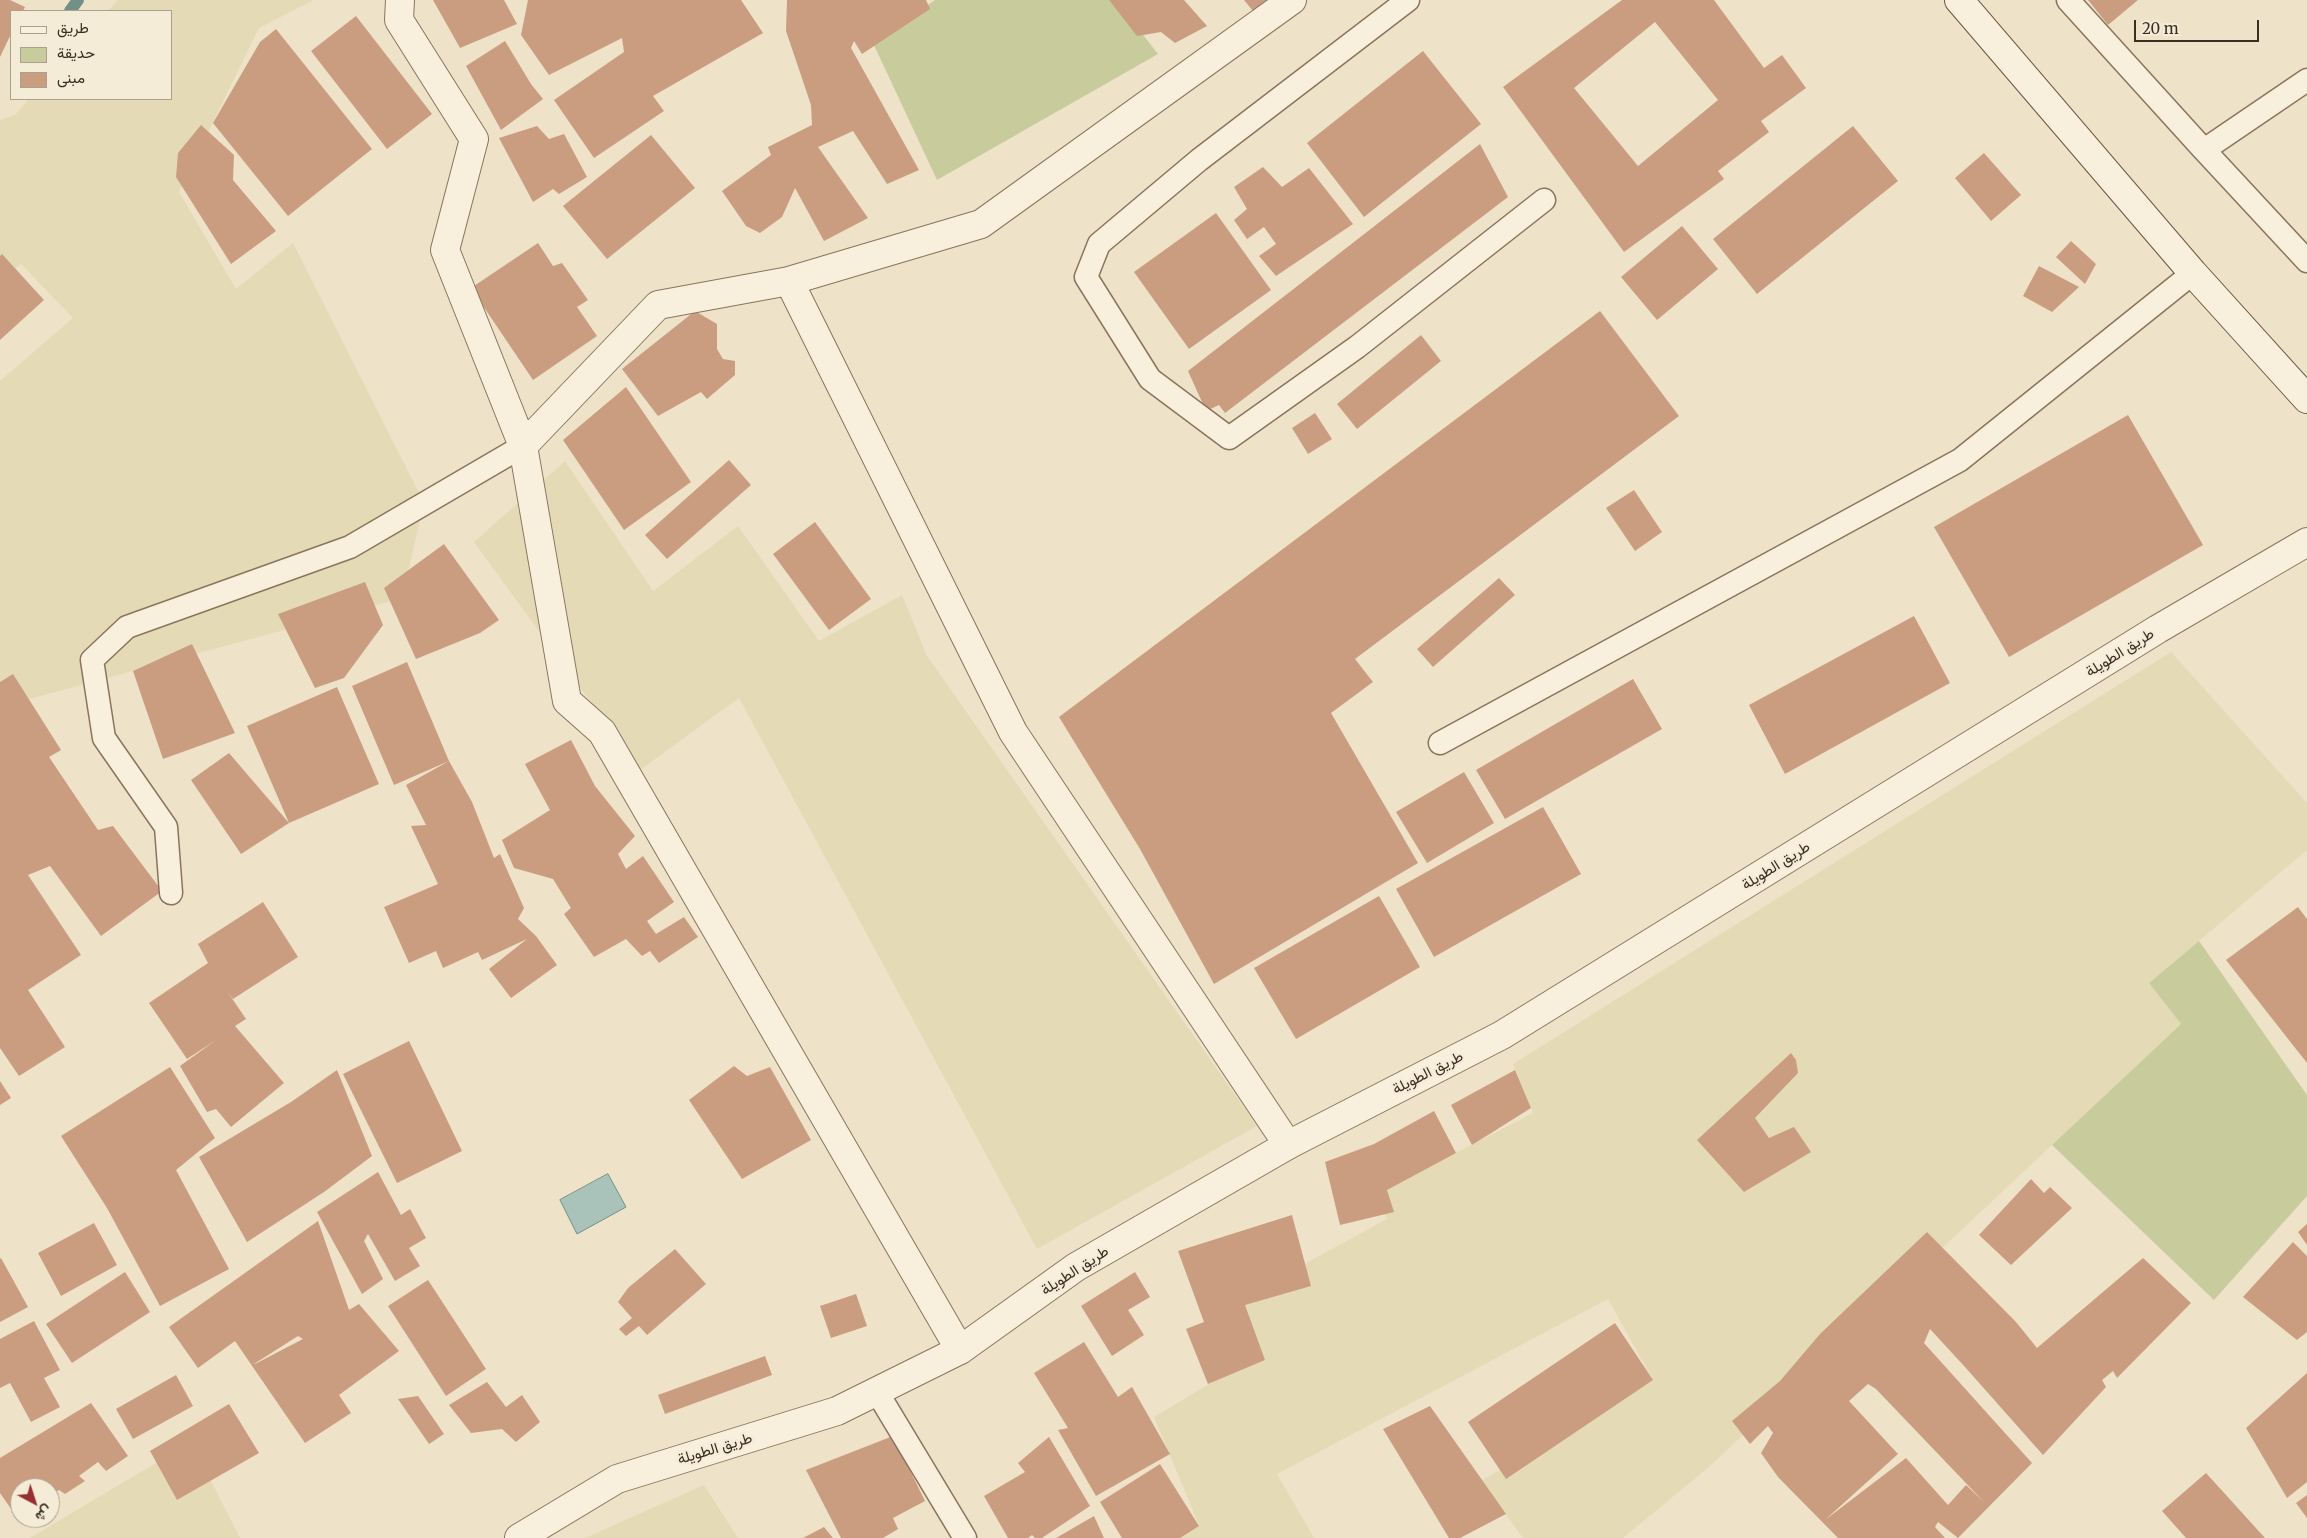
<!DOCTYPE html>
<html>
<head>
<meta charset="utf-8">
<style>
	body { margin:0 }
	#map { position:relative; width:2307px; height:1538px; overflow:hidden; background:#eee2c9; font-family:Merriweather,Vazirmatn,serif }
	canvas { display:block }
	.legend { position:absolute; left:10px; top:10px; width:162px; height:90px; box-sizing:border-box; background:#f5ecd8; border:1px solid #aba08f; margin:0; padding:6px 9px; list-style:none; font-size:15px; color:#3b2d21 }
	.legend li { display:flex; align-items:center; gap:10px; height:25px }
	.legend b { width:25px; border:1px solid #aba08f }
	.north { position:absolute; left:10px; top:1478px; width:50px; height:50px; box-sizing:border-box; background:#f5ecd8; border:1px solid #aba08f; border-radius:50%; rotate:140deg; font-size:14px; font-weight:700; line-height:20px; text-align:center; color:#3b2d21 }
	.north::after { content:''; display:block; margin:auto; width:18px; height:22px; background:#982f32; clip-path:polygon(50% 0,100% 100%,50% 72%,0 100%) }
	.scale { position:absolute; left:2134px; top:20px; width:125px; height:22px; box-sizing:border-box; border:2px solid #3b2d21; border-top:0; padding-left:6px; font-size:15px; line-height:18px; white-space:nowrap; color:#3b2d21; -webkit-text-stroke:4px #f5ecd8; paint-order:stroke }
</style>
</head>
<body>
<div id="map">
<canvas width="2307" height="1538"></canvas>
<ul class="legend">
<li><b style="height:6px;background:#f8efdc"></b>طريق</li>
<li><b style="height:14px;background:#c8cc9c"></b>حديقة</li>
<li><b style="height:14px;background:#cb9d80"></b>مبنى</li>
</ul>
<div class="north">ش</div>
<div class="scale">20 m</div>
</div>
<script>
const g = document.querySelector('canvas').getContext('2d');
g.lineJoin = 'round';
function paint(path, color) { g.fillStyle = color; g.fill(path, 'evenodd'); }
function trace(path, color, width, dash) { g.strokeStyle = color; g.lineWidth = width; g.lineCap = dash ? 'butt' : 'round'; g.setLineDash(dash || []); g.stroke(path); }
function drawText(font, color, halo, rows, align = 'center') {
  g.font = font + ' Merriweather,Vazirmatn,serif'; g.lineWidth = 4.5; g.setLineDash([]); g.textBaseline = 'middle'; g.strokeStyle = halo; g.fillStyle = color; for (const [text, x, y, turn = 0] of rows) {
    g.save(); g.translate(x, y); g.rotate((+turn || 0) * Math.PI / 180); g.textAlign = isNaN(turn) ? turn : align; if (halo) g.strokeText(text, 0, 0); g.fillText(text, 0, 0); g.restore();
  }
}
const farmland = new Path2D(`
	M118 0H314L259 28 179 192 236 289 293 243 424 503 402 598 0 707V381L73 318 21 264 0 281V120L15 115 29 99H171V11H108Z
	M565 461 653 591 738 526 819 641 902 595 927 656 1257 1126 1037 1249 739 698 640 770 474 542Z
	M2171 652 2307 803V850L2149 983 2181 1024 1710 1466 1623 1538H1523L1481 1481 1653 1380 1608 1299 1277 1474 1314 1538H1180L1199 1525 1154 1417 1244 1363 1225 1307 1387 1219 1377 1194 1533 1113 1513 1064Z
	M191 1442 240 1538H30Z
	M704 1485 738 1538H585Z`);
const green = new Path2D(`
	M935 0H1116L1158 54 937 180 873 43Z
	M2199 941 2307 1095V1196L2214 1300 2052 1145 2181 1024 2149 983Z`);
const water = new Path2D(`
	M608 1174 626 1207 577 1234 560 1200Z`);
const stream = new Path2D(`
	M70 11 78 0`);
const building = new Path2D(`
	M0 0H10L25 7 23 11H11V34L0 57Z
	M433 0H504L517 24 460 48Z
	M528 0H741L763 33 653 96 664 111 594 158 554 100 624 52 622 38 549 75 521 35Z
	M787 0H926L930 9 862 54 854 41 851 48 919 170 887 184 853 131 818 147 868 218 824 241 795 188 782 217 760 233 746 226 722 191 771 155 768 147 812 125 811 105 786 31Z
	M1109 0H1184L1207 26 1175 43 1161 32 1137 36Z
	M1244 0H1278L1258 17Z
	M1622 0H1714L1764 68 1782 55 1806 88 1761 121 1769 132 1718 171 1724 179 1624 252 1503 87ZM1655 22 1718 100 1638 166 1574 88Z
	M2088 0H2138L2108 25Z
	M356 16 432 114 387 149 311 51Z
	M276 29 372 149 288 216 213 123 260 42Z
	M505 41 531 84 543 99 501 130 466 66Z
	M1423 51 1481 124 1364 217 1307 143Z
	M201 125 234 155 233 180 276 231 231 264 176 177 178 153Z
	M537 126 549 139 564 134 587 177 559 194 553 189 533 202 499 138Z
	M1853 126 1898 181 1757 294 1713 239Z
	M651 135 695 188 607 259 563 206Z
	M1480 144 1508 197 1225 413 1219 405 1206 411 1188 371Z
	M1984 153 2021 195 1991 221 1955 178Z
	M1263 167 1282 187 1309 168 1353 224 1276 276 1259 256 1276 244 1264 227 1247 239 1234 220 1247 209 1234 187Z
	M1216 213 1271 290 1189 349 1134 272Z
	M1682 226 1718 269 1657 320 1621 277Z
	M2071 241 2096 264 2085 284 2056 257Z
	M538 243 553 266 562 263 588 300 577 307 597 336 533 380 471 288Z
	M2 254 44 300 0 340V256Z
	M2039 266 2079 287 2052 312 2023 296Z
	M695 311 717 324V349L723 359 735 361V375L707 399 701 392 658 416 622 369Z
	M1600 311 1679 416 1355 659 1373 682 1331 713 1418 863 1214 984 1140 849 1059 717Z
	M1421 335 1441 361 1357 429 1337 404Z
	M626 387 691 482 624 530 563 440Z
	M1315 413 1332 439 1308 454 1292 428Z
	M2128 415 2203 545 2009 657 1934 527Z
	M729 460 751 485 667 559 645 535Z
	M1634 490 1662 532 1635 551 1606 508Z
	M815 522 871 599 829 630 773 554Z
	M444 544 499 620 480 633 416 659 384 588Z
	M1499 578 1515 595 1433 667 1417 649Z
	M365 582 383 625 344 678 315 688 278 614Z
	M1914 616 1950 683 1785 774 1749 705Z
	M192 644 235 733 163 759 133 671Z
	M407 662 449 761 394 785 352 686Z
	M13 674 61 750 49 757 98 830 113 826 162 891 101 936 50 866 28 875 81 955 28 990 65 1047 19 1076 0 1048V682Z
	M1633 679 1662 729 1505 819 1476 770Z
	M337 687 379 784 289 823 247 726Z
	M571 740 595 786 635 836 618 854 626 869 643 856 674 902 647 921 656 934 684 917 698 937 659 963 650 951 642 956 626 939 594 957 564 914 571 908 553 879 514 868 502 840 550 810 525 764Z
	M229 753 289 823 241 854 191 780Z
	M449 761 472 802 494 858 500 854 524 908 518 919 536 936 557 965 511 998 489 969 527 939 482 960 478 952 443 968 436 951 409 963 384 907 438 884 411 826 426 825 406 785Z
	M1464 772 1494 823 1427 863 1396 812Z
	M1543 807 1581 874 1434 957 1396 889Z
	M1379 896 1420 967 1296 1039 1254 968Z
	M263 902 298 957 233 999 227 991 246 1019 235 1026 284 1083 231 1127 216 1109 207 1112 180 1066 216 1040 187 1059 149 1003 208 963 198 944Z
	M2298 907 2307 919V1063L2226 960Z
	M409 1041 462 1151 397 1183 343 1074Z
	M1791 1053 1796 1060 1798 1073 1755 1118 1769 1138 1794 1127 1811 1152 1744 1192 1697 1140Z
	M734 1066 747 1076 770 1067 811 1140 742 1179 689 1100Z
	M170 1067 215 1138 176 1170 229 1269 160 1306 107 1208 61 1136Z
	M337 1070 372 1156 324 1192 247 1242 199 1157 291 1102Z
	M1515 1070 1531 1108 1472 1145 1451 1105Z
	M0 1081 11 1098 0 1105Z
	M1434 1111 1456 1153 1387 1190 1394 1212 1340 1225 1325 1162 1374 1144Z
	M378 1172 401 1215 410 1209 426 1238 409 1248 420 1266 395 1281 368 1234 364 1241 383 1279 362 1294 317 1212Z
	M2031 1179 2044 1193 2050 1187 2072 1208 2011 1265 1979 1235Z
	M1292 1215 1311 1286 1245 1305 1265 1360 1208 1384 1186 1329 1204 1322 1178 1251Z
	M318 1221 349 1310 359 1304 399 1351 339 1395 351 1413 305 1443 235 1341 198 1368 169 1327ZM298 1336 303 1339 255 1364H254Z
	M94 1223 117 1265 61 1296 38 1253Z
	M2307 1224V1245L2298 1232Z
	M1927 1232 2016 1322 2037 1348 2143 1258 2191 1303 2117 1378 2113 1371 2102 1380 2106 1387 2043 1455 1965 1367 1930 1329 1924 1343 2032 1463 1958 1538 1938 1522 1935 1527 1945 1538H1838L1778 1477 1761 1453 1773 1433 1768 1426 1750 1444 1732 1421 1780 1381 1820 1334ZM1868 1384 1876 1389 1984 1502 1966 1485 1948 1505 1906 1458 1825 1520 1898 1454 1849 1401Z
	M2293 1242 2307 1256V1332L2297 1340 2243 1297Z
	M675 1249 706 1284 647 1335 639 1326 626 1336 619 1329 632 1318 618 1302 628 1288Z
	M1 1258 28 1307 0 1322V1259Z
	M125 1272 150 1312 72 1363 46 1324Z
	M1135 1272 1150 1297 1128 1310 1144 1335 1112 1356 1081 1306Z
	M428 1280 486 1369 446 1396 388 1306Z
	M856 1294 867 1326 831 1338 820 1306Z
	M34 1321 60 1370 44 1378 60 1407 31 1422 10 1383 0 1388V1339Z
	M1615 1323 1653 1380 1506 1479 1468 1422Z
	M1084 1342 1118 1397 1132 1387 1170 1454 1096 1496 1058 1430 1068 1428 1034 1373Z
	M765 1356 772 1375 665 1414 658 1395Z
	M2307 1373V1482L2287 1498 2246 1428Z
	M176 1375 193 1406 133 1439 116 1409Z
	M487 1382 506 1407 522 1395 540 1422 516 1442 502 1429 471 1433 449 1405Z
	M418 1396 444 1434 429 1444 398 1399Z
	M91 1403 128 1456 106 1471 98 1462 79 1476 85 1481 65 1494 59 1490 50 1495V1488H20V1514L16 1516 0 1493V1458Z
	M229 1404 259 1453 177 1500 150 1451Z
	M1430 1406 1506 1514 1460 1538H1449L1383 1429Z
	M893 1436 925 1501 893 1518 898 1529 883 1538H841L806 1470Z
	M1049 1437 1090 1506 1042 1538H1035L1032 1535 1028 1538H1008L984 1496 1025 1472 1018 1463Z
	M1160 1464 1199 1526 1180 1538H1122L1100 1502Z
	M2206 1473 2265 1538H2186L2162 1511Z
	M2307 1495V1518L2296 1503Z
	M1094 1516 1104 1538H1056Z
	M824 1527 833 1538H803Z`);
const service = new Path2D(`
	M1408 0 1199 160 1099 244 1086 277 1150 379 1229 438 1357 347 1544 200
	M2068 0 2204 150 2307 80
	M2204 150 2307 261
	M1440 743 1960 460 2193 273
	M171 893 166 827 104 738 92 660 127 627 350 547 523 446
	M877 1392 965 1538`);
const minor = new Path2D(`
	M400 0 399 20 474 139 445 250 523 446 567 701 602 732 960 1350
	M523 446 658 305 789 281
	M1288 1145 1013 732 789 281 981 224 1292 0`);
const tertiary = new Path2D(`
	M519 1538 617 1479 837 1411 960 1350 1076 1267 1288 1145 1502 1035 2158 629 2307 542`);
const secondary = new Path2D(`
	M1959 0 2193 273 2307 399`);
const streetNames = [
	["طريق الطويلة",2120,653,-32],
	["طريق الطويلة",1776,866,-32],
	["طريق الطويلة",1428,1073,-27],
	["طريق الطويلة",1075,1271,-33],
	["طريق الطويلة",715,1449,-17]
];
paint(farmland, '#e4dbb6');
paint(green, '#c8cc9c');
paint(water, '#a9c2ba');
trace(water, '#709188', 1);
trace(stream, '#709188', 12);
paint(building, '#cb9d80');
trace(service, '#8a745e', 25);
trace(minor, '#8a745e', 30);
trace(tertiary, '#8a745e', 30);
trace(secondary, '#6c5541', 30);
trace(service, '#f8efdc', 22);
trace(minor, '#f8efdc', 28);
trace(tertiary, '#f8efdc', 28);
trace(secondary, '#f8efdc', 28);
drawText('15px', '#3b2d21', '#f5ecd8', streetNames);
</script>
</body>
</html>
